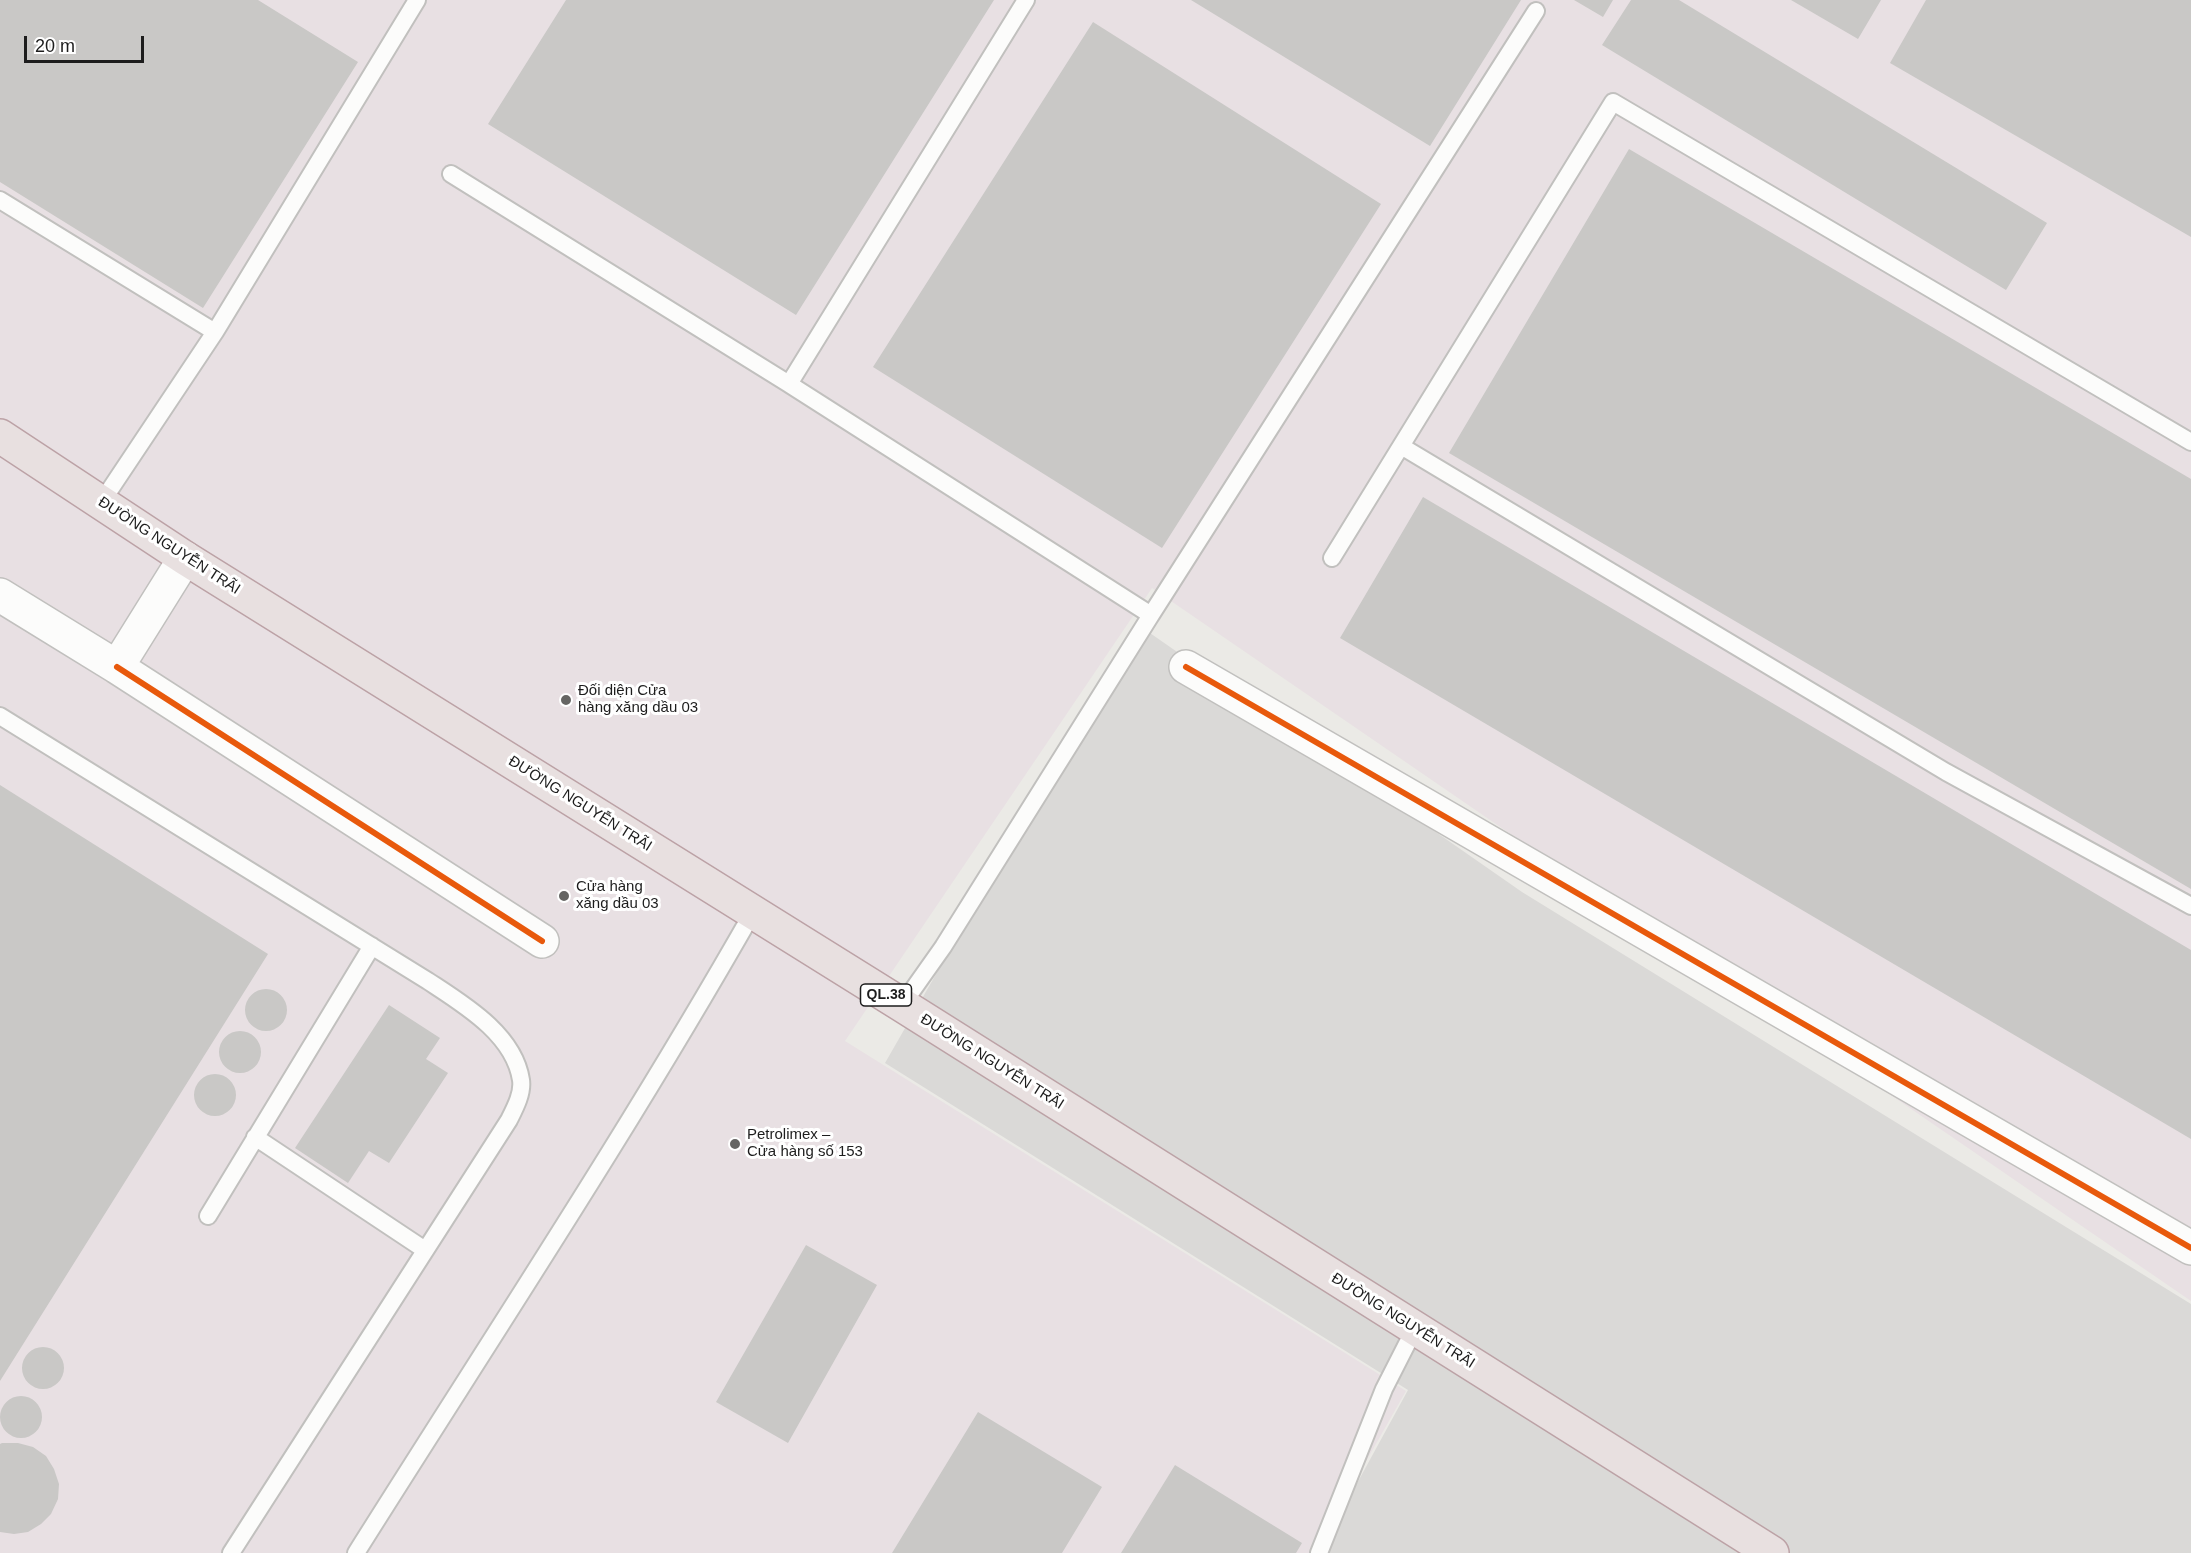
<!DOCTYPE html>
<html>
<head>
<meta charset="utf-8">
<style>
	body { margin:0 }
	#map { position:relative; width:2191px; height:1553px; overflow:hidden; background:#ebeae6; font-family:Arial,sans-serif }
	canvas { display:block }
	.scale { position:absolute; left:24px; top:36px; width:120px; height:27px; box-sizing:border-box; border:3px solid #1d1d1d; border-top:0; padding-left:8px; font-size:18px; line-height:21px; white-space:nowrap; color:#1d1d1d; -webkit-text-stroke:4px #fff; paint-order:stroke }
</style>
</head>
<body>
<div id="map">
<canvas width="2191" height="1553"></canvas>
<div class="scale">20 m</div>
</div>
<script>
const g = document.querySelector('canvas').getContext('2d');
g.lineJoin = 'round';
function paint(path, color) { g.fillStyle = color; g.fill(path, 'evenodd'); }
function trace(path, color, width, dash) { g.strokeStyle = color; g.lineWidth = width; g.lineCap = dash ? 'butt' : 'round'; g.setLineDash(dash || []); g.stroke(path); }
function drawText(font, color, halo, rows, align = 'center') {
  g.font = font + ' Arial,sans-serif'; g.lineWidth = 6; g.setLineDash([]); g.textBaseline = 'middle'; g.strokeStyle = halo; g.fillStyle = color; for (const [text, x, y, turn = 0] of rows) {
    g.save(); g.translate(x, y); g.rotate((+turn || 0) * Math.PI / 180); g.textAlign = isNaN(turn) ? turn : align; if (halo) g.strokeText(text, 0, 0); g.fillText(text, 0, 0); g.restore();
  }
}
const residential = new Path2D(`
	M1137 624 1522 892 2191 1304V1553H1319L1408 1390 885 1063Z`);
const industrial = new Path2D(`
	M0 0H2191V1301L1152 588 845 1041 1406 1391 1314 1553H0Z`);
const building = new Path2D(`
	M0 0H258L358 62 203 308 0 182Z
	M566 0H994L796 315 488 124Z
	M1191 0H1521L1430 146Z
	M1574 0H1613L1603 17Z
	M1631 0H1679L2047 223 2006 290 1602 45Z
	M1791 0H1881L1858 39Z
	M1926 0H2191V237L1890 63Z
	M1093 22 1381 204 1162 548 873 367Z
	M1629 149 2191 479V889L1449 453Z
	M1423 497 2191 950V1139L1340 638Z
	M0 785 268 954 0 1381Z
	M245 1010a21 21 0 1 1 42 0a21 21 0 1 1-42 0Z
	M389 1005 440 1038 426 1059 448 1073 389 1163 369 1151 348 1183 295 1148Z
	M219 1052a21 21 0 1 1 42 0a21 21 0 1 1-42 0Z
	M194 1095a21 21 0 1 1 42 0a21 21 0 1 1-42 0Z
	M806 1245 877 1285 788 1443 716 1402Z
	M22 1368a21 21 0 1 1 42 0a21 21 0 1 1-42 0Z
	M0 1417a21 21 0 1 1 42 0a21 21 0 1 1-42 0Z
	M978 1412 1102 1487 1062 1553H892Z
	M2 1443H18L33 1447 46 1456 54 1469 59 1484 58 1499 51 1514 41 1524 28 1532 14 1534 0 1532V1444Z
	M1175 1465 1302 1543 1296 1553H1121Z`);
const lane = new Path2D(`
	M451 174 789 384
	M0 200 215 332
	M1401 446 1946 772 2191 906
	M101 503 215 332 417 0
	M1332 558 1613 102 2191 442
	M1151 615 1536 11
	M0 716 428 981C463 1004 514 1034 521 1080 523 1093 515 1108 509 1120L231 1553
	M902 1005 943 947 1151 615 789 384 1026 0
	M255 1137 425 1250
	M208 1216 372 946
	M356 1553C490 1340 629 1130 753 912
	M1319 1553 1384 1389 1415 1328`);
const street = new Path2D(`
	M0 595 117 667 185 558
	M117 667 542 941
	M1186 667 2191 1248`);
const highway = new Path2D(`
	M0 436 185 558 902 1005 1772 1553`);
const cycleway = new Path2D(`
	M117 667 542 941
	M1186 667 2191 1248`);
const markers = [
	[566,700,6,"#656563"],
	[564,896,6,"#656563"],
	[735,1144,6,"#656563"]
];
const shields = [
	[886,995,51]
];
const shieldNames = [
	["QL.38",886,995]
];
const streetNames = [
	["ĐƯỜNG NGUYỄN TRÃI",169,546,33],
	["ĐƯỜNG NGUYỄN TRÃI",580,804,32],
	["ĐƯỜNG NGUYỄN TRÃI",992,1062,32],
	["ĐƯỜNG NGUYỄN TRÃI",1403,1321,32]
];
const poiNames = [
	["Đối diện Cửa",578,691],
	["hàng xăng dầu 03",578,708],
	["Cửa hàng",576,887],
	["xăng dầu 03",576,904],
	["Petrolimex –",747,1135],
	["Cửa hàng số 153",747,1152]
];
paint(residential, '#dad9d7');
paint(industrial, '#e8e0e3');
paint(building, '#c9c8c6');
trace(lane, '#c1c0be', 20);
trace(street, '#c1c0be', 36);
trace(highway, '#bca2a6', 36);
trace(lane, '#fcfcfb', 16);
trace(street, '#fcfcfb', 33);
trace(highway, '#e8e0e0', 33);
trace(cycleway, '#e8590c', 6);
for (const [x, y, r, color] of markers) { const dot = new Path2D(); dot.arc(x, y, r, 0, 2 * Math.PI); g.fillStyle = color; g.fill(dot); trace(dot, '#fff', 2); }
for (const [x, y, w] of shields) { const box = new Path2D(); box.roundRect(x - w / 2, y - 11, w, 22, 4.5); g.fillStyle = '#fff'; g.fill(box); trace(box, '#1d1d1d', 1.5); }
drawText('bold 14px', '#1d1d1d', null, shieldNames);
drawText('15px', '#1d1d1d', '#fff', streetNames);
drawText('15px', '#1d1d1d', '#fff', poiNames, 'left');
</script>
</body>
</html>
